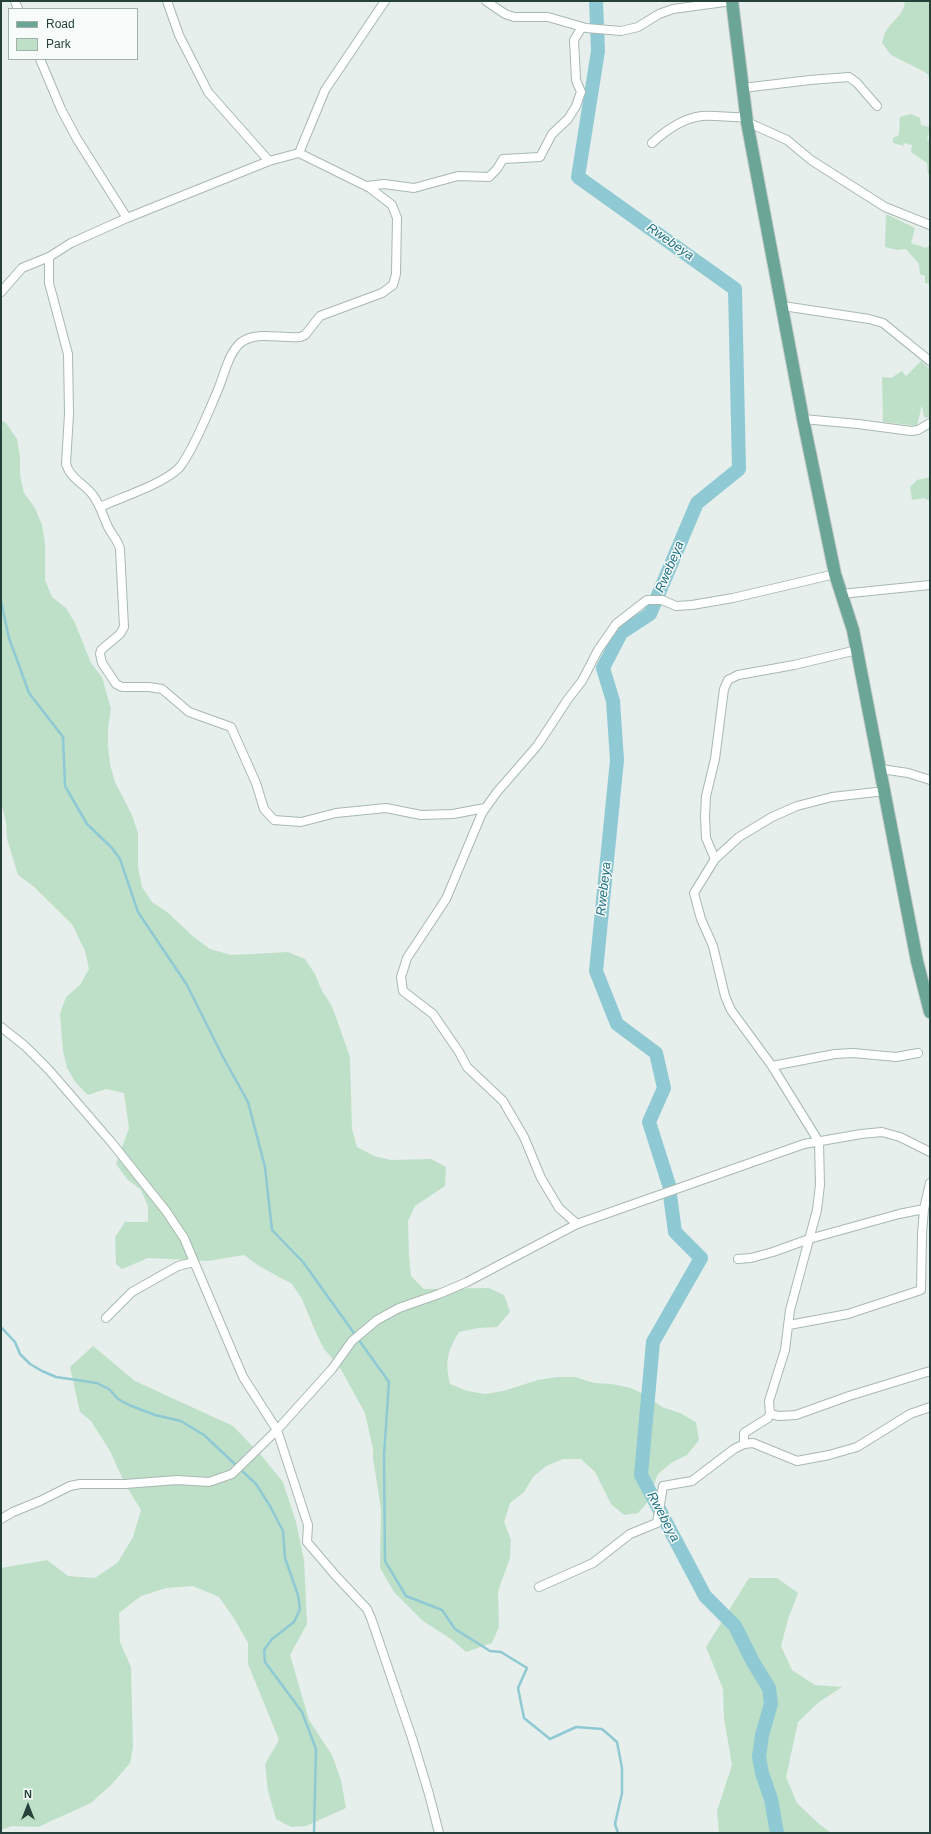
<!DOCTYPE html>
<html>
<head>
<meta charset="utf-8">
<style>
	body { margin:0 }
	#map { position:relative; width:931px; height:1834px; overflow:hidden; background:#e6efeb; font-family:Helvetica,sans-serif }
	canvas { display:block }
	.frame { position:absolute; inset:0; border:2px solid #24423a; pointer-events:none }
	.legend { position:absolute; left:8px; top:8px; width:130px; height:52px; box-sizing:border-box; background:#f7fbf9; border:1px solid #a3b1ad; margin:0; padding:5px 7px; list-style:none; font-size:12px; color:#24423a }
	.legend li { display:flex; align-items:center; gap:8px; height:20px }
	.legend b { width:20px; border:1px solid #a3b1ad }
	.north { position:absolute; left:8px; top:1786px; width:40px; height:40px; -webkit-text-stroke:3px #f7fbf9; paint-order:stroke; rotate:0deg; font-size:11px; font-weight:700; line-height:16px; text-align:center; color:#24423a }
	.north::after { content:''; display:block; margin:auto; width:14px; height:18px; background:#24423a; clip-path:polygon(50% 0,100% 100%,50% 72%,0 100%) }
</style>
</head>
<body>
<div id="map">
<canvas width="931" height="1834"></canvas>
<div class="frame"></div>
<ul class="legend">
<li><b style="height:5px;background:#6aa596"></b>Road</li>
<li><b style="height:11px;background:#bfe0c8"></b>Park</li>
</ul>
<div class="north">N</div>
</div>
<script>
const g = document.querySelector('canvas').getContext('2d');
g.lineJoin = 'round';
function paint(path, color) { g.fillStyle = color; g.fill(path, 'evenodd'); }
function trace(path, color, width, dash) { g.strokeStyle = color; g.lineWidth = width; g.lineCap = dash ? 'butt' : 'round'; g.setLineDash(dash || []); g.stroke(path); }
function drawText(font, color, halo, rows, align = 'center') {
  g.font = font + ' Helvetica,sans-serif'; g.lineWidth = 3; g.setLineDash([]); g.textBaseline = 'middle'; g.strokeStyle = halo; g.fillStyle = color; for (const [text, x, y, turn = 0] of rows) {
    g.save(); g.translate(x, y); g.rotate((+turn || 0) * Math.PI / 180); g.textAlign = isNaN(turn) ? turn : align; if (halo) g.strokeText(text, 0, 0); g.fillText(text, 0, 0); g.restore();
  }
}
const green = new Path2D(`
	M905 1H930V77L925 72 891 55 882 43C883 40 884 34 886 31 893 19 903 17 905 1Z
	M911 114 920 118 921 125 930 127 927 140 930 141V174H928L927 163 911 152 912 145 903 143 904 146 893 143V138L899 135 900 117Z
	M886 214 915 228 911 243 926 248 930 245V284L925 283V276L920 274 919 264 906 249 898 250 885 247Z
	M921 361 930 369V418L924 417 922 405 917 426 884 422 883 424 882 377 891 378 902 371 906 376Z
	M1 420 6 423 17 439 20 457V475L24 493 35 508 42 525 45 544V580L52 597 66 608 75 623 91 663 102 677 111 709 108 728V746L110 764 115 782 132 815 138 833V868L142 887 152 902 167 912 195 938 210 949 231 955 288 952 305 959 315 974 322 991 332 1006 350 1057 352 1129 357 1147 374 1156 391 1160 431 1159 446 1167 445 1186 415 1206 408 1221 409 1257 411 1276 424 1289 489 1288 504 1295 510 1312 497 1327 478 1328 459 1332C447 1353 445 1360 450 1384L467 1391 485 1394 503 1391 538 1380 557 1377H575L594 1383 612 1384 631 1388 647 1396 662 1407 680 1413 696 1422 699 1440 687 1455 671 1463 658 1474 647 1503 638 1513 624 1515 611 1504 595 1472 581 1459H563L546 1466 533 1477 524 1492 510 1503 504 1522 511 1540 510 1558 498 1591 499 1627 492 1643 466 1652 451 1639 423 1621 394 1592 380 1568 381 1509 373 1458V1449L365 1413 339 1366 324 1349 316 1333 302 1299 292 1284 259 1266 244 1255 208 1261 148 1258 122 1269 116 1264 115 1237 125 1222H148V1206L141 1190 127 1179 116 1164 129 1128 124 1093 106 1089 88 1095 76 1083 67 1068 63 1051 60 1014 66 997 80 985 89 969 85 951 72 924 33 886 18 875 7 839 6 822 1 802Z
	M930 477V501L924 498 912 500 910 487 917 480Z
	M93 1346 135 1381 233 1426 261 1455 283 1482 296 1522 304 1560 307 1624 290 1655 309 1720 332 1755 341 1780 346 1808 306 1826 291 1827 276 1819 268 1791 265 1764 279 1740 248 1664V1643L235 1620 219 1597 193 1586 166 1588 141 1596 119 1613 120 1642 131 1667 133 1748 130 1763 112 1784 91 1803 38 1827 12 1826 1 1830V1568L47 1560 68 1576 95 1578 118 1562 133 1537 141 1510 125 1484 110 1451 91 1421 80 1412 70 1367Z
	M749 1578H777L798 1593 788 1619 781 1646 792 1670 815 1685 842 1687 819 1702 798 1722 786 1777 797 1803 818 1823 831 1833H719L717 1811 732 1765 724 1718 723 1689 706 1647Z`);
const stream = new Path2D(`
	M1 601 9 638 29 693 63 737 65 786 87 824 112 848 120 859 138 912 187 985 223 1057 248 1102 265 1167 272 1230 303 1262 389 1382 384 1455 385 1561 406 1596 442 1610 455 1629 490 1651 501 1652 527 1668 518 1688 524 1718 550 1739 576 1727 602 1729 617 1742 622 1768V1793L615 1824 618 1833
	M1 1327 15 1342 20 1354 30 1364 42 1371 56 1377 97 1383 109 1389 118 1399 129 1405 155 1415 181 1421 204 1435 256 1484 270 1506 283 1531 285 1558 298 1595 300 1609 294 1622 272 1639 264 1650 265 1662 302 1712 316 1749 314 1833`);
const river = new Path2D(`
	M596 1 598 51 578 177 735 289 739 469 697 503 650 614 621 633 603 668 613 701 617 760 596 971 617 1024 656 1053 664 1088 649 1122 669 1185
	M670 1195 675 1232 701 1258 653 1342 641 1475 705 1596 735 1626 753 1662 769 1688 771 1704 762 1735 759 1757 762 1773 771 1799 777 1833`);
const street = new Path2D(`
	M15 1 18 9
	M167 1 179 35 208 92 269 161
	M486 1 505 14 514 17H548L586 28 621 31 638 27 659 14 673 9 732 1
	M40 59 61 109 77 139 127 218
	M743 88 810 80 849 77 857 83 877 106
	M747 122 787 140 811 160 885 207 930 225
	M652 143C665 131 684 118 702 116 717 115 732 118 746 117
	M367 186 384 184 414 188 458 176 489 177 497 169 503 159 540 157 552 134 568 119 576 106 581 92 576 80 574 40 582 27
	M49 257V283L68 354 69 414 66 464C70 478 83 483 92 494 100 504 103 516 108 527 112 535 118 540 120 549L124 627 120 634 101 650 100 654 102 663 116 684 122 687H149L162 689 189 712 231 727 256 783 264 809 274 820 301 822 336 813 386 808 421 815 453 814 485 808
	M1 292 22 268 49 257 71 243 127 218 269 161 299 153 325 90 385 1
	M783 306 869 319 883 323 930 361
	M803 419 858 424 911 431 918 430 930 423
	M100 507C122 497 163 484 179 468 192 453 209 411 217 392 224 377 228 351 243 341 260 331 282 339 300 337L305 335 320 316 382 293 393 285 396 274 397 218 392 205 370 188 299 153
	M841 594 930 585
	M881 769 908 773 930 780
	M715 859 739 837 772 817 797 806 832 797 885 791
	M1 1027 25 1046 49 1070 112 1143 166 1211 184 1238 243 1377 277 1430 308 1525 307 1542 336 1576 367 1609 371 1618 412 1738 429 1794 439 1833
	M772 1066 835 1054 853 1053 896 1057 918 1053
	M577 1224 559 1208 541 1178 524 1137 503 1101 467 1067 459 1052 433 1014 403 991 401 977 407 958 446 899 482 813 497 792 537 746 568 699 582 681 598 650 616 624 647 600H662L676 606 692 605 733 598 835 574
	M738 1259 751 1258 773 1252 809 1239 899 1214 924 1209
	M106 1318 132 1292 178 1266 194 1262
	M789 1325 848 1314 921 1290 922 1234 924 1209 930 1183
	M770 1414 779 1416 796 1415 849 1396 930 1371
	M744 1444V1433L768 1418 770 1414 769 1401 785 1350 790 1310 817 1210 820 1185 819 1142 772 1066 731 1010 725 996 713 946 701 919 694 893 715 859 706 838 705 816 706 796 715 759 724 689 728 680 738 675 794 665 857 650
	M1 1519 13 1512 40 1501 70 1486 80 1484H125L177 1480 209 1482 232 1474 277 1430 332 1369 352 1341 377 1320 399 1308 439 1294 467 1282 577 1224 804 1144 861 1134 882 1132 900 1137 930 1152
	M539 1587 593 1563 630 1534 657 1523 663 1486 692 1481 734 1449 744 1444 753 1443 797 1461 829 1455 857 1447 910 1414 930 1407`);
const primary = new Path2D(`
	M732 1 747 122 803 419 835 574 853 630 917 961 930 1012`);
const waterNames = [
	["Rwebeya",670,242,35],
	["Rwebeya",670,567,-67],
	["Rwebeya",604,889,-84],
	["Rwebeya",663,1517,62]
];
paint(green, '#bfe0c8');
trace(stream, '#8ec9d4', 2.5);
trace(river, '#8ec9d4', 14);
trace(street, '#a8b8b2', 10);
trace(primary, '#c2cac8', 14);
trace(street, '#fff', 8);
trace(primary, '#6aa596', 12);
drawText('italic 13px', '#1c6f80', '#f7fbf9', waterNames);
</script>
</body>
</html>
